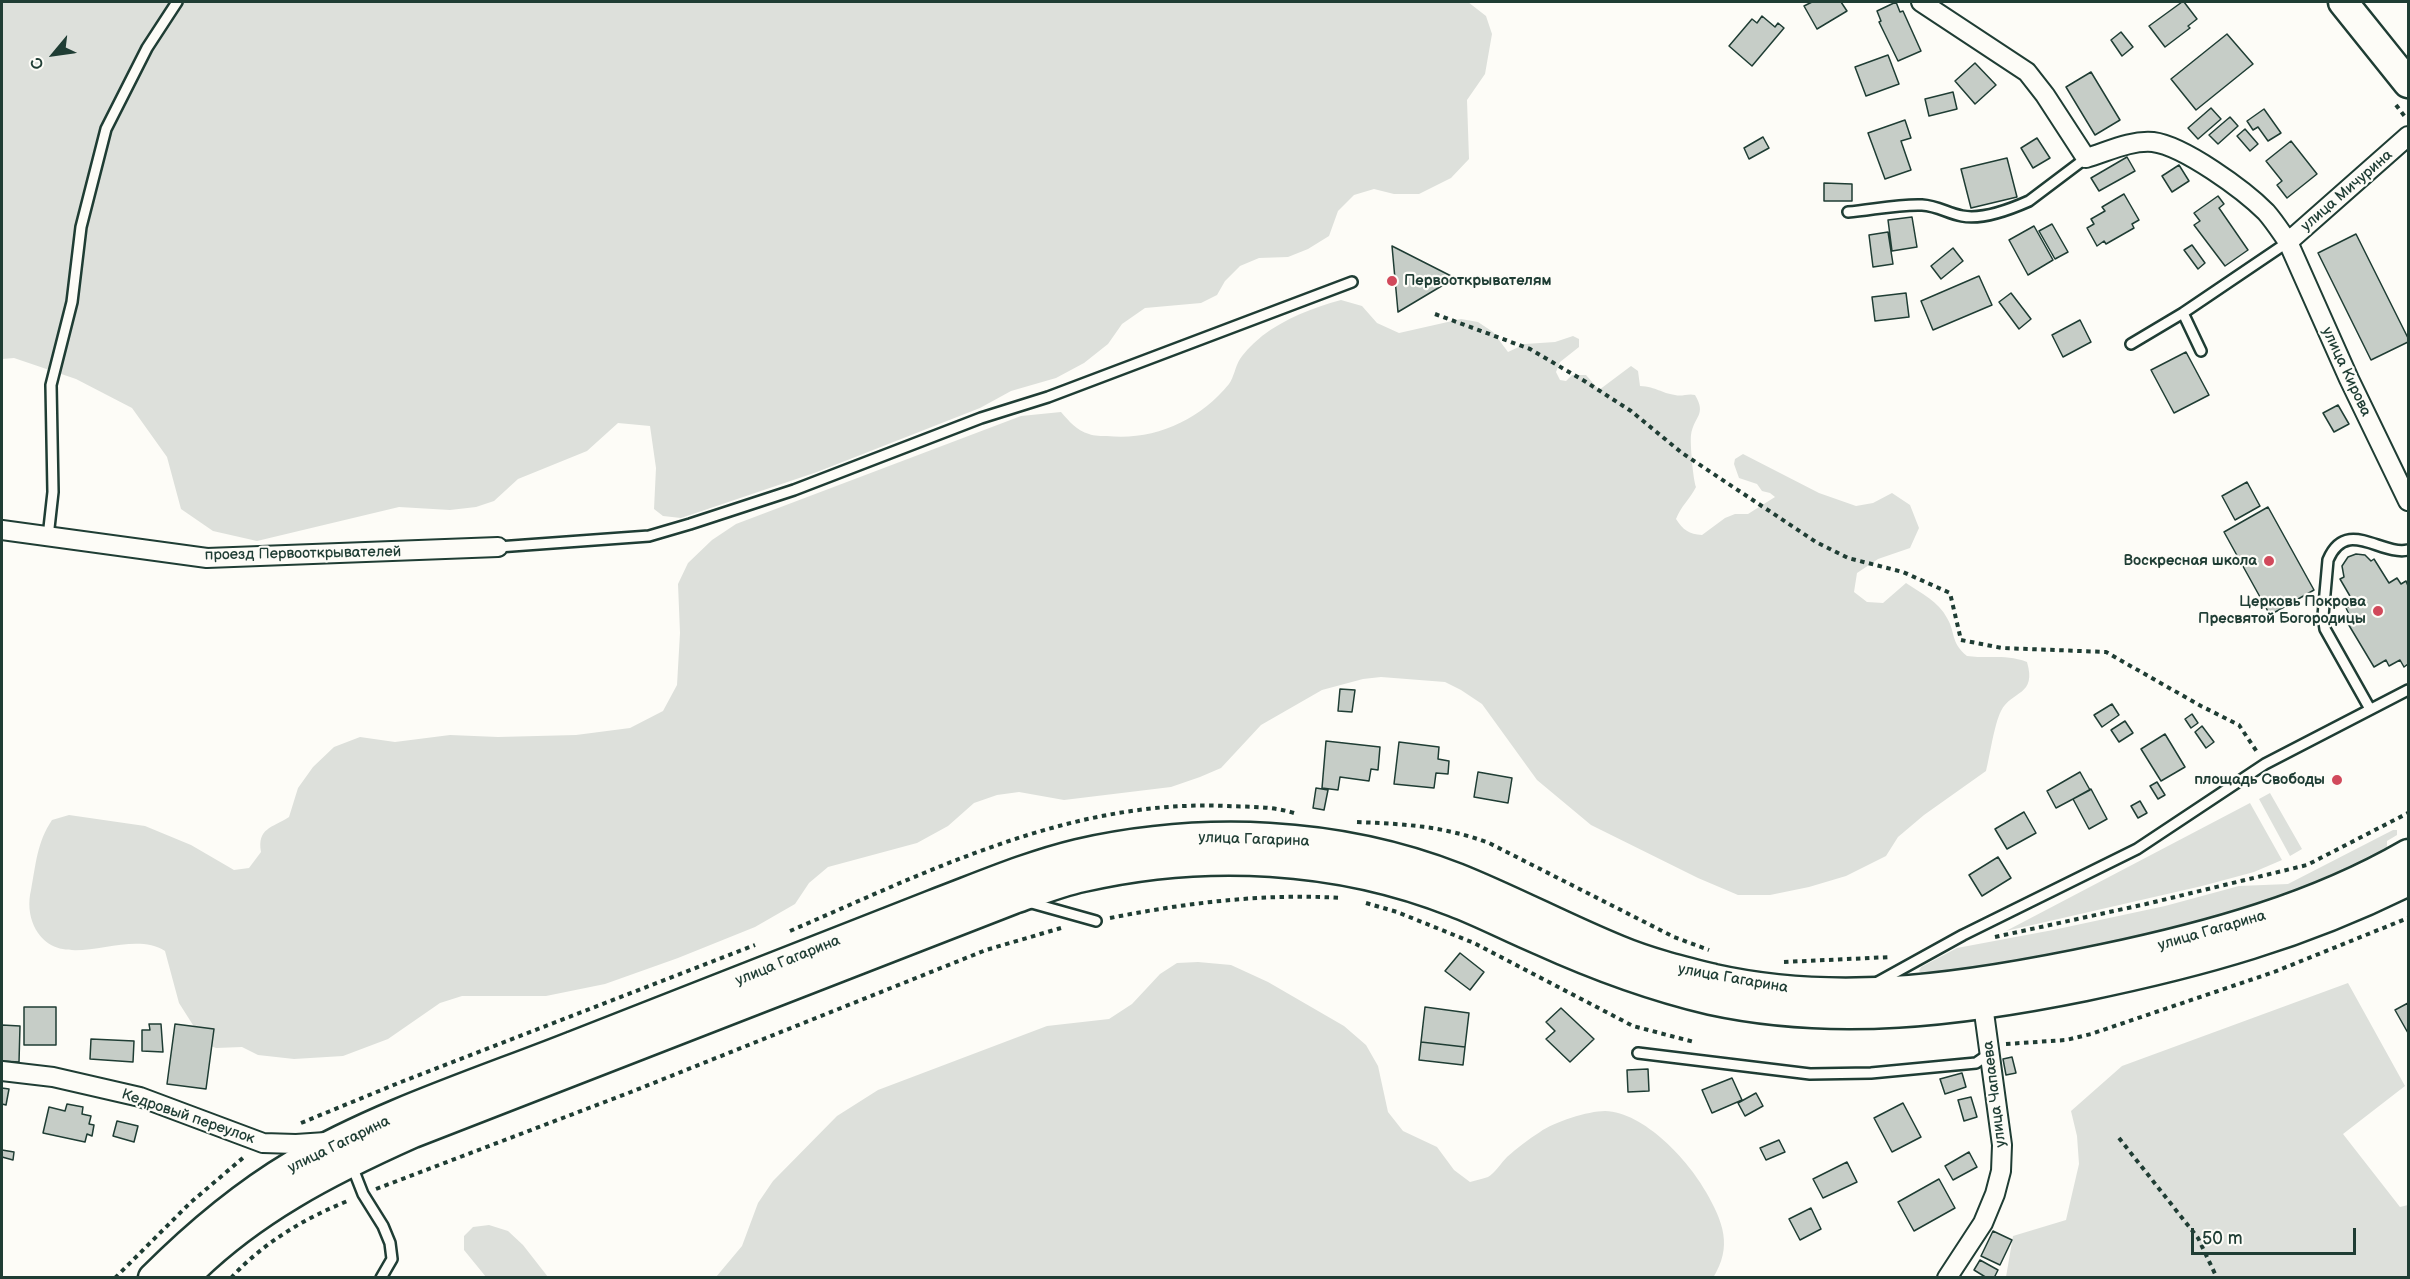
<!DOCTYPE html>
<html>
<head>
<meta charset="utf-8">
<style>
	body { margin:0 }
	#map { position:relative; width:2410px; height:1279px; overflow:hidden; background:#fdfcf7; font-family:"Balsamiq Sans",sans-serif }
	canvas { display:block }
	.frame { position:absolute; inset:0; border:3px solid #1f3d34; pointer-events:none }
	.north { position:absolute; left:24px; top:24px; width:60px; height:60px; -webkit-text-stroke:4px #fdfcf7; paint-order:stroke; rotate:241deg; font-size:16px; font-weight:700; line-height:24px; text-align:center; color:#1f3d34 }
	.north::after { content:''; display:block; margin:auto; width:21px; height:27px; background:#1f3d34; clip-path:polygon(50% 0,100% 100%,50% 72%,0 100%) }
	.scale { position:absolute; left:2191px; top:1228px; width:165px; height:27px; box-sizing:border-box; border:3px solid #1f3d34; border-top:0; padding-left:8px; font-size:18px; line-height:21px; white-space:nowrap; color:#1f3d34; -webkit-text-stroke:4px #fdfcf7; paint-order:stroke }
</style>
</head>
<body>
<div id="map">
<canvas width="2410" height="1279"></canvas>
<div class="frame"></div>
<div class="north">С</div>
<div class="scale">50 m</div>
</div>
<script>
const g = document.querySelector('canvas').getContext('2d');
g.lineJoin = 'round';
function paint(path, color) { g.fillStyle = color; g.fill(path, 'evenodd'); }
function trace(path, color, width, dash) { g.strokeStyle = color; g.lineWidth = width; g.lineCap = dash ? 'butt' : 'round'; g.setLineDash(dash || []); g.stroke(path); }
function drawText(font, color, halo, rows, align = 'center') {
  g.font = font + ' "Balsamiq Sans",sans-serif'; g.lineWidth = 4.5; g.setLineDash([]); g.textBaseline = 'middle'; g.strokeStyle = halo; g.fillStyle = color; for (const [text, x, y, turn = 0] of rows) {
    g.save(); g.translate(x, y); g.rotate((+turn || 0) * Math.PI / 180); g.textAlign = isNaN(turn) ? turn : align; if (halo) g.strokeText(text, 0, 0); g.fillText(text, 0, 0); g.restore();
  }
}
const green = new Path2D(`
	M2 2H1468L1486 16 1492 34 1485 74 1467 100 1469 159 1451 178 1419 194H1394L1374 189 1354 195 1338 211 1329 236 1308 249 1288 257 1259 258 1240 266 1225 281 1217 295 1201 303 1145 308 1122 324 1108 344 1084 363 1056 378 1011 391 980 408 817 472 681 518 663 516 654 509 656 468 650 426 618 423 587 451 518 479 494 501 476 507 450 510 399 507 257 541 213 531 181 509 167 457 132 408 76 379 14 358 2 359Z
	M1341 300 1362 306 1377 323 1399 333 1461 319 1478 322 1493 332 1508 352 1525 344 1555 342 1573 336 1579 339V347L1560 362 1556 372 1560 380 1566 381 1572 375H1586L1599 390 1631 366 1638 371 1640 386C1657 387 1661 393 1675 395 1682 397 1688 393 1695 395 1707 415 1694 416 1691 435 1690 443 1693 479 1696 487 1690 499 1681 506 1676 519 1683 530 1689 534 1702 535L1725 518 1735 514H1748L1775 497 1770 493 1762 491 1757 484 1739 478 1734 464 1735 459 1743 454 1819 493 1856 506 1873 503 1892 493 1910 505 1919 528 1910 548 1878 559 1857 573 1854 592 1867 602 1883 603 1906 583C1921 593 1939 602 1947 618 1956 633 1950 642 1967 656 1989 659 2005 654 2027 662 2037 696 2012 690 2001 711 1994 725 1990 755 1986 771L1924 815 1898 837 1886 856 1846 876 1809 887 1770 895H1738L1698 878 1591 825 1537 780 1482 704 1461 690 1445 682 1381 677 1363 679 1322 690 1261 725 1221 768 1200 777 1171 787 1064 800 1019 792 997 795 974 803 948 826 917 843 828 867 809 883 795 904 755 927 678 958 605 984 546 996H462L440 1003 388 1039 343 1056 294 1059 258 1055 242 1047 216 1048 205 1044 179 1003 165 951C126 926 59 978 34 926 29 915 28 902 31 890 36 864 37 842 52 820L69 815 145 826 191 845 234 870 249 868 261 852C257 828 272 828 289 817L298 788 313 767 334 747 360 737 395 742 450 735 498 737 576 735 630 728 663 711 677 685 680 633 678 584 688 563 712 540 736 524 1021 416 1061 412C1069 421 1077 431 1089 434 1094 436 1102 436 1107 436 1153 441 1199 421 1229 384 1234 377 1235 367 1240 359 1245 351 1255 342 1262 336 1286 318 1312 308 1341 300Z
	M2270 793 2302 849 2290 856 2259 799Z
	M2250 803 2282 860 2254 872 2202 886 2006 931Z
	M2393 830H2397V835L2387 841V849C2300 896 2204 921 2107 942 2046 955 1986 967 1924 975L1919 971 1921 967 1957 948 2053 930 2165 906 2239 886 2288 884Z
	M1198 962 1231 965 1268 982 1344 1026 1366 1045 1378 1066 1388 1112 1403 1131 1437 1147 1454 1170 1470 1182C1476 1180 1483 1179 1488 1177 1495 1173 1501 1163 1507 1157 1517 1148 1529 1139 1540 1132 1554 1122 1588 1111 1605 1111 1644 1112 1689 1161 1706 1192 1723 1222 1733 1246 1713 1278L716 1277 742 1246 758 1203 773 1181 837 1116 878 1090 1047 1026 1109 1019 1132 1004 1160 974 1177 963Z
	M2348 983 2405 1086 2343 1134 2400 1207 2408 1205V1277H2006L2013 1236 2066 1220 2079 1164 2077 1136 2071 1111 2122 1066Z
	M489 1225 508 1231 523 1245 548 1277H486L464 1250V1236L473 1227Z`);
const building = new Path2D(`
	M1812 2H1841L1847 11 1817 29 1804 6Z
	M1896 2 1900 12 1903 11 1921 51 1898 61 1879 22 1881 21 1877 11Z
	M2182 2H2184L2197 19 2188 26 2190 28 2165 47 2149 26Z
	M1762 16 1775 27 1778 23 1784 28 1752 66 1729 46 1752 19 1757 23Z
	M2121 32 2133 47 2122 56 2111 40Z
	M2227 34 2253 64 2196 110 2171 79Z
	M1888 55 1899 84 1866 96 1855 67Z
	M1975 63 1996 85 1975 104 1955 81Z
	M2091 72 2120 120 2095 135 2066 87Z
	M1953 92 1957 109 1929 116 1925 99Z
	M2211 108 2221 119 2198 139 2188 128Z
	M2264 109 2281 133 2268 141 2258 127 2253 130 2247 121Z
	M2230 117 2238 126 2218 144 2209 135Z
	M1905 120 1911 138 1901 141 1911 170 1885 179 1868 133Z
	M2245 129 2258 144 2250 151 2237 136Z
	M1763 137 1769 148 1749 159 1744 148Z
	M2037 138 2050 158 2033 168 2021 148Z
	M2291 141 2317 174 2287 198 2277 185 2282 181 2266 161Z
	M2127 157 2135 171 2099 191 2091 178Z
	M2007 158 2017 197 1971 208 1961 169Z
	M2179 165 2189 181 2172 192 2162 176Z
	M1824 183 1852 184V201H1824Z
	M2124 194 2139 220 2132 224 2134 228 2106 244 2104 241 2097 246 2087 228 2094 224 2091 219 2105 211 2102 207Z
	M2218 196 2224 204 2219 208 2248 250 2225 266 2194 225 2200 221 2194 213Z
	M1912 217 1917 247 1892 251 1888 220Z
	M2052 224 2068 252 2055 259 2039 231Z
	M2034 226 2053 260 2028 275 2009 240Z
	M1888 232 1893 264 1873 267 1869 235Z
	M2356 234 2408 338V342L2371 360 2318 253Z
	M2192 245 2205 263 2198 269 2184 250Z
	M1392 246 1455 278 1398 312Z
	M1953 248 1963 261 1941 279 1931 266Z
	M1979 276 1992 305 1933 330 1921 301Z
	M1906 293 1909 317 1875 321 1872 297Z
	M2011 293 2031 319 2019 329 1999 302Z
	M2080 320 2091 342 2063 357 2052 335Z
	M2186 352 2209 395 2174 413 2151 370Z
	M2338 405 2349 424 2334 432 2323 413Z
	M2247 482 2260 506 2235 520 2222 496Z
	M2268 507 2314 590 2270 615 2224 532Z
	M2356 554 2365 555 2371 561 2374 559 2389 583 2397 578 2401 584 2406 581 2408 586V664L2404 667 2400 660 2389 666 2386 660 2374 667 2344 617 2349 614 2346 608 2354 603 2340 579 2344 577 2342 566 2348 557Z
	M1340 689 1355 690 1352 712 1338 711Z
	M2112 704 2119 715 2102 727 2094 715Z
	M2192 714 2198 723 2191 728 2185 719Z
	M2125 721 2133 733 2119 742 2111 730Z
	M2202 726 2214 742 2206 748 2195 732Z
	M2165 734 2185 767 2161 781 2141 749Z
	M1326 741 1380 747 1378 770 1371 769 1369 781 1340 777 1338 790 1322 788Z
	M1399 742 1439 747 1438 759 1449 761 1448 774 1436 773 1434 788 1394 784Z
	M1478 772 1512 778 1508 803 1474 797Z
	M2080 772 2090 790 2056 808 2047 791Z
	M2157 782 2165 795 2158 799 2150 786Z
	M1316 788 1328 790 1324 810 1313 808Z
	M2091 789 2107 819 2089 829 2073 799Z
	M2140 801 2147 813 2138 818 2131 806Z
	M2024 812 2036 833 2007 849 1995 829Z
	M1998 857 2011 878 1982 896 1969 875Z
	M1460 953 1484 972 1470 990 1445 971Z
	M2408 1003V1033L2395 1010Z
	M24 1007H56V1045H24Z
	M1425 1007 1469 1013 1465 1047 1421 1042Z
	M1561 1008 1594 1039 1570 1062 1546 1039 1555 1031 1546 1022Z
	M149 1024H161L163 1052 142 1051V1030H150Z
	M175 1024 214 1029 206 1089 167 1084Z
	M2 1025 20 1026 19 1062 2 1061Z
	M91 1039 134 1041 133 1062 90 1059Z
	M1421 1042 1465 1047 1463 1065 1419 1060Z
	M2012 1057 2016 1073 2006 1075 2003 1059Z
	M1648 1069 1649 1091 1628 1092 1627 1070Z
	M1962 1073 1966 1087 1945 1094 1940 1079Z
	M1732 1078 1742 1100 1712 1113 1702 1090Z
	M2 1088 9 1089 6 1105 2 1104Z
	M1756 1093 1763 1106 1745 1116 1738 1103Z
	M1971 1097 1977 1117 1964 1121 1958 1100Z
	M1903 1103 1921 1137 1892 1152 1874 1118Z
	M67 1104 83 1107 82 1114 91 1116 89 1124 94 1125 92 1136 87 1134 85 1142 43 1133 49 1107 65 1111Z
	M117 1121 138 1126 134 1142 113 1136Z
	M1779 1140 1785 1152 1766 1160 1760 1148Z
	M2 1150 14 1152 13 1160 2 1157Z
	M1969 1152 1977 1167 1953 1180 1945 1166Z
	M1847 1162 1857 1182 1823 1198 1813 1179Z
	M1939 1179 1955 1208 1914 1231 1898 1202Z
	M1811 1208 1821 1229 1800 1240 1789 1219Z
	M1993 1231 2012 1240 2000 1265 1981 1256Z
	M1980 1260 1998 1270 1994 1278H1987L1974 1270Z`);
const path = new Path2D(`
	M2396 105 2406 118
	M1435 314 1530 349 1586 382 1631 411 1682 453 1816 542 1848 558 1903 572 1950 593 1961 640 2002 648 2106 652 2201 706 2239 725 2257 752
	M1357 822C1405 824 1443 826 1489 843L1674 937 1709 950
	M1366 903 1397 912 1474 943 1633 1026 1694 1042
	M1110 918C1185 903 1265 893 1341 898
	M790 931C929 871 1071 799 1226 806 1249 807 1272 806 1294 813
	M1995 937 2146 904 2307 865 2408 813
	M1784 962 1891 957
	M2006 1044 2066 1040 2091 1034 2274 972 2408 918
	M301 1123 401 1082 755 945
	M2119 1138 2198 1238 2217 1278
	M376 1189 631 1092 986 950 1061 928
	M115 1278 190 1203 244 1157
	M231 1278C264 1242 305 1218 350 1200`);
const service = new Path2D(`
	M1848 212C1872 210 1898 204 1922 205 1938 206 1947 213 1962 216 1982 220 2011 209 2029 201L2086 158
	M2183 313 2201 351
	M2131 344 2183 313 2288 242
	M48 537 53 492 51 385 72 302 81 227 106 129 147 48 177 2
	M498 547 649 536 690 524 794 490 981 418 1048 397 1352 282
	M2370 709 2325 629 2323 616 2328 560C2346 517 2381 556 2408 550
	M1028 902 1096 921
	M1878 982 1963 935 2137 849 2265 764 2408 690
	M1638 1053 1810 1074 1871 1073 1976 1063 1989 1054
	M352 1166 363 1194 383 1226 390 1243 392 1259 381 1278`);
const minor = new Path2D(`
	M1921 2 2027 72 2045 95 2086 158C2107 152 2130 140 2153 142 2184 146 2244 190 2266 212 2274 221 2281 232 2288 242L2408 136
	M2288 242 2349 379 2408 501
	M2 530 207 558 498 547
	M2 1071 53 1077 140 1097 263 1143 296 1144 326 1142
	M1947 1278 1983 1223 1995 1194 2001 1171 2002 1145 1983 1005`);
const primary = new Path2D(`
	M2343 2 2408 83
	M153 1278C196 1235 242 1196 294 1165 379 1115 482 1082 573 1046 693 999 813 952 932 905 980 887 1028 866 1078 854 1202 826 1337 831 1457 878 1512 900 1564 928 1618 950 1649 963 1682 971 1714 979 1844 1008 1976 986 2104 959 2208 937 2315 908 2408 854
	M184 1278C249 1211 330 1170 413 1133L1014 899C1037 891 1060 882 1083 877 1205 849 1338 856 1454 902 1483 913 1511 928 1540 940 1595 965 1652 986 1711 1000 1835 1027 1962 1011 2085 986 2201 962 2302 934 2408 881`);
const markers = [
	[1392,281,6,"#d1495b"],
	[2269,561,6,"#d1495b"],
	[2378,611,6,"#d1495b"],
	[2337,780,6,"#d1495b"]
];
const streetNames = [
	["улица Мичурина",2347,191,-41],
	["улица Кирова",2346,372,65],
	["проезд Первооткрывателей",303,554,-1],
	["улица Гагарина",1254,840,2],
	["улица Гагарина",2212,931,-16],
	["улица Гагарина",788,961,-22],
	["улица Гагарина",1733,979,10],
	["улица Чапаева",1995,1094,-97],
	["Кедровый переулок",188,1117,19],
	["улица Гагарина",339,1145,-26]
];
const poiNames = [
	["Первооткрывателям",1404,281,"left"],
	["Воскресная школа",2257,561],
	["Церковь Покрова",2366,602],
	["Пресвятой Богородицы",2366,619],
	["площадь Свободы",2325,780]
];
paint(green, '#dde0db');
paint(building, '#c6cdc7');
trace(building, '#1f3d34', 1.5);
trace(service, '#1f3d34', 14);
trace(minor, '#1f3d34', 22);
trace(primary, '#1f3d34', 33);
trace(path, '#1f3d34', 4, [4.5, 4.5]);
trace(service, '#fdfcf7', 9);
trace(minor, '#fdfcf7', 18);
trace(primary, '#fdfcf7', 28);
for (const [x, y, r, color] of markers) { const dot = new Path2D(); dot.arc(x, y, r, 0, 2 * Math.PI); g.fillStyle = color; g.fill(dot); trace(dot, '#fdfcf7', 2); }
drawText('15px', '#1f3d34', '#fdfcf7', streetNames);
drawText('bold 15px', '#1f3d34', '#fdfcf7', poiNames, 'right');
</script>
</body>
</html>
